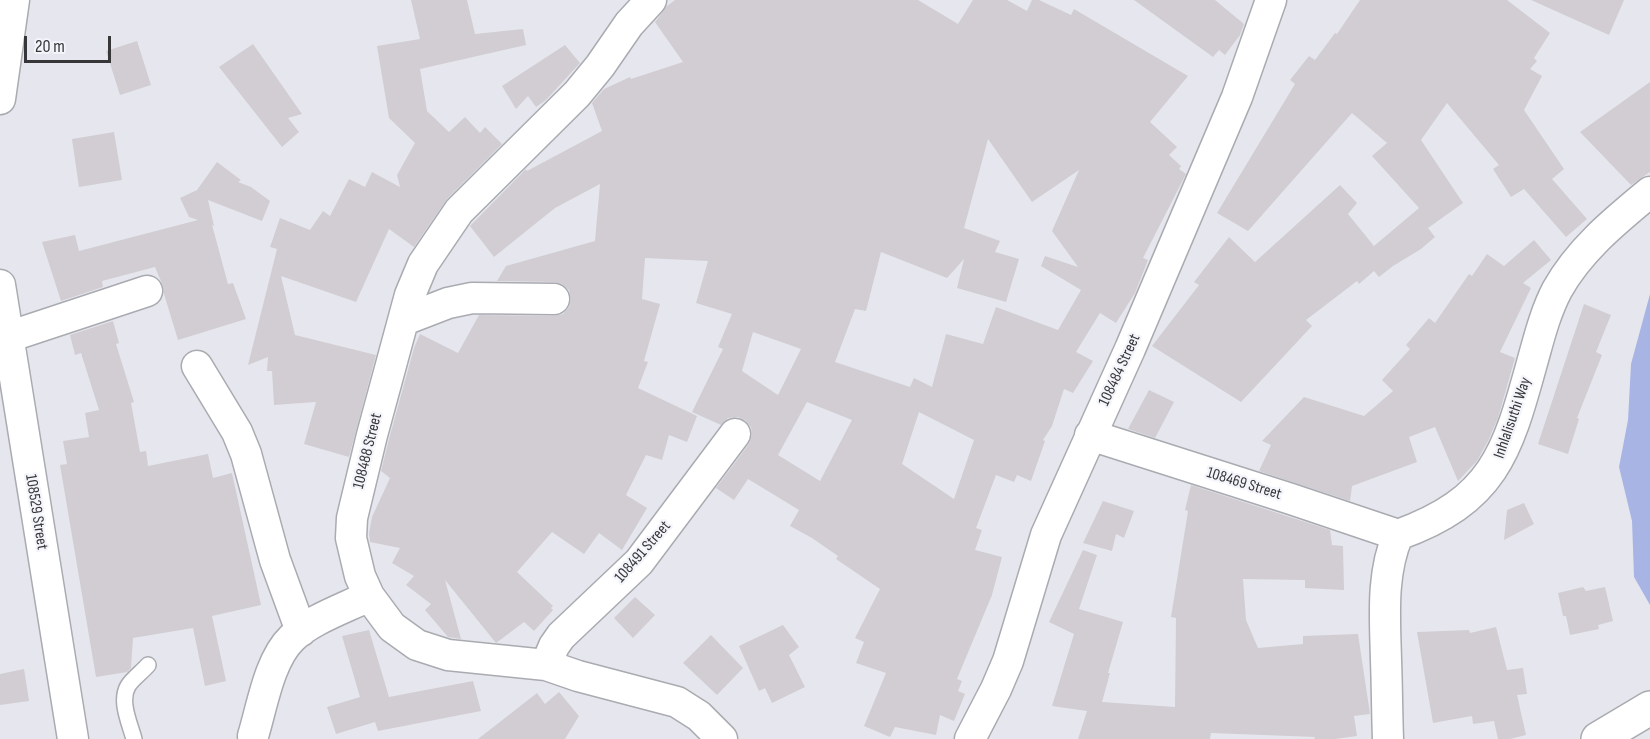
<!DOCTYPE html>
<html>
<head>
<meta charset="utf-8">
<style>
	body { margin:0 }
	#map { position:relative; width:1650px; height:739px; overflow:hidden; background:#e6e7ee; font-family:"Sofia Sans Condensed",sans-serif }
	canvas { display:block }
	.scale { position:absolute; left:24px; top:36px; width:87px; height:27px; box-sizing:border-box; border:3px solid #37373a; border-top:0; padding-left:8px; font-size:18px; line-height:21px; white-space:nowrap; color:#37373a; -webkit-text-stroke:4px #f3f5fb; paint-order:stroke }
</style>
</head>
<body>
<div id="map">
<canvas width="1650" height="739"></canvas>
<div class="scale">20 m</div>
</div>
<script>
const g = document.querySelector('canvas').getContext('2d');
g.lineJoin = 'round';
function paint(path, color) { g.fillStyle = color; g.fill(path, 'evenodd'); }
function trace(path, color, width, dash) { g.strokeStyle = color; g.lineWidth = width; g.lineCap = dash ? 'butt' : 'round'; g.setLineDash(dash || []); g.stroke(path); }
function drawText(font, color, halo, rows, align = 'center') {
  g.font = font + ' "Sofia Sans Condensed",sans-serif'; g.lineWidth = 4.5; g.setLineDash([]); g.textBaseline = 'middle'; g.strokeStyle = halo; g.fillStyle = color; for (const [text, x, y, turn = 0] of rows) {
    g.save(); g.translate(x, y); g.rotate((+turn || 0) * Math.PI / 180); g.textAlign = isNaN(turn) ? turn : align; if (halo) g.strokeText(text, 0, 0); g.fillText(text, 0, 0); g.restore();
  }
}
const green = new Path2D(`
	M1650 294V605L1634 577 1632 521 1619 467 1628 420 1631 364Z`);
const building = new Path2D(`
	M411 0H467L475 34 523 29 526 45 420 69 427 111 449 132 465 117 480 133 485 127 502 144 447 199 414 247 389 229 356 302 281 276 295 335 376 355 349 457 304 444 316 402 274 405 272 371H267L268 357 248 365 277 249 270 247 280 218 310 230 323 211 330 216 349 179 365 187 372 172 400 187 397 175 415 143 389 118 377 46 420 39Z
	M675 0H918L958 24 973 0H1007L1027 11 1032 0H1039L1071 15 1074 9 1188 76 1150 122 1177 147 1169 155 1181 166 1179 169 1186 174 1143 258 1148 260 1135 293 1116 323 1100 313 1076 352 1093 361 1073 393 1064 389 1052 426 1043 440 1045 441 1031 481 1017 475 1014 482 996 475 976 528 982 530 975 550 1002 557 992 595 957 679 962 681 958 691 965 694 954 721 940 715 936 735 895 727 890 737 864 726 886 673 856 663 864 642 855 638 880 589 836 559 838 556 812 538 790 526 799 510 748 479 734 500 716 488 749 444 752 435 751 427 745 420 738 417 728 418 721 425 692 412 723 349 718 347 732 314 696 303 708 261 645 258 642 299 660 304 644 361 648 362 638 388 697 416 687 442 669 435 662 460 646 455 626 495 647 508 622 550 599 533 584 554 552 532 517 572 553 606 551 608 553 610 534 631 524 622 496 643 445 580 461 639 448 637 425 610 431 604 406 585 414 576 392 563 400 548 370 542 369 533 372 517 390 478 381 471 389 439 414 348 420 334 458 353 479 315 554 316 563 314 569 307 571 299 569 290 562 284 554 282 497 281 506 266 595 241 600 184 555 208 494 257 470 226 526 169 527 171 602 131 592 103 604 89 630 77 631 79 683 62 655 22 667 6ZM988 139 1032 202 1079 170 1052 231 1078 267 1045 256 1041 266 1081 290 1058 330 996 307 983 344 946 334 932 387 914 378 910 387 835 362 855 309 866 311 881 252 947 278 964 259 957 288 1006 302 1019 259 995 252 1000 241 964 228ZM753 332 801 349 778 395 742 371ZM807 402 852 420 820 481 778 455ZM919 412 974 440 954 499 902 464Z
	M1134 0H1215L1244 24 1240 35 1225 55 1219 50 1213 57Z
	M1360 0H1507L1550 33 1534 58 1537 61 1530 69 1542 76 1524 110 1564 169 1552 179 1587 219 1566 237 1524 189 1511 197 1493 169 1499 165 1447 103 1421 140 1463 203 1428 228 1435 237 1421 249 1393 266 1379 277 1374 271 1359 284 1357 281 1306 320 1312 326 1241 402 1152 346 1199 285 1194 282 1229 237 1255 262 1340 185 1357 203 1348 214 1374 246 1419 208 1372 156 1387 143 1352 113 1248 231 1217 213 1295 84 1290 80 1309 56 1315 60 1335 33 1337 34Z
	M1531 0H1624L1609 35Z
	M137 41 151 85 120 95 106 51Z
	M253 44 302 114 288 118 299 132 282 147 219 67Z
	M565 45 580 63 546 100 536 107 528 96 516 109 502 86Z
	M1650 82V172L1631 185 1580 132Z
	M114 132 122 180 79 187 72 139Z
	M217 162 241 180 238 182 251 187 270 201 262 221 208 200 214 226 212 225 228 284 233 283 246 319 178 340 164 294 163 286 155 267 102 281 103 287 61 301 42 242 75 235 79 251 198 220 189 217 180 198 197 190Z
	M1534 240 1551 260 1523 283 1531 288 1500 352 1515 358 1498 418 1488 441 1477 461 1458 481 1435 427 1409 437 1417 462 1352 486 1350 501 1259 471 1271 445 1262 441 1304 397 1364 416 1393 391 1382 380 1410 349 1406 345 1429 318 1435 323 1469 274 1472 276 1487 254 1504 266Z
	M1584 304 1611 315 1596 352 1602 355 1577 418 1579 419 1568 454 1538 444Z
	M113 321 119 343 116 344 134 402 131 403 140 452 146 451 148 466 208 454 213 478 232 473 261 605 212 616 226 681 205 686 193 628 133 638 131 668 127 672 96 677 60 465 67 464 63 441 89 437 85 413 99 410 81 353 75 355 70 335Z
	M1149 390 1174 402 1155 438 1128 429Z
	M1191 485 1330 530 1332 545 1343 546 1344 590 1305 588V580L1243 579 1246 620 1258 648 1303 644V636L1358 634 1370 714 1354 716 1357 736 1335 739H1314L1315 737 1211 733 1210 739H1078L1087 711 1052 706 1074 634 1049 622 1083 550 1097 555 1079 609 1123 622 1108 673H1110L1102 702 1175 707 1176 618 1171 617 1188 511 1185 510Z
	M1103 501 1134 511 1124 538 1116 534 1112 551 1083 543Z
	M1524 503 1534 524 1504 540 1507 510Z
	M1583 587 1586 591 1605 587 1613 621 1598 625 1599 629 1570 635 1566 616H1563L1558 593Z
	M635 597 655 615 633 638 614 618Z
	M783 625 799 647 789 655 805 687 772 703 765 688 759 691 739 646Z
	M1496 627 1507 670 1523 668 1527 694 1517 695 1526 735 1510 739H1498L1494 721 1473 724 1472 716 1433 723 1417 632 1469 630 1470 633Z
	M369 630 389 697 473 681 481 711 378 731 375 722 336 734 327 707 360 697 342 636Z
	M711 635 743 668 717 695 683 663Z
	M24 669 29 701 0 705V674Z
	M559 692 579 716 565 739H478L537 693 545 704Z`);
const service = new Path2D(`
	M134 739C130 724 119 701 128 686 132 679 142 672 148 665`);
const minor = new Path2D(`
	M651 0 629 24 600 66 577 94 459 211 423 264 410 295 372 435 352 518 351 538 360 576 369 596 392 627 417 645 448 655 546 665 578 676 677 702 699 716 722 739
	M0 99 14 0
	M0 285 73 739
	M404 320 448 303 472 298 554 299
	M8 337 147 291
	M197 366 237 432 246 454 275 560 301 631
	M1090 435 1291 499 1398 535
	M546 665 554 646 561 636 639 562 735 434
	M253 736C262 707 269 660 292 638 310 620 345 608 369 596
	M970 739 996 689 1008 661 1046 535 1130 349 1237 97 1271 0
	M1388 739C1387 713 1387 686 1386 660 1385 618 1381 574 1398 535 1493 501 1507 454 1532 363 1539 338 1545 313 1557 290 1579 250 1615 221 1650 192`);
const tertiary = new Path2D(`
	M1598 739 1650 708`);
const streetNames = [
	["108484 Street",1120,370,-65],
	["Inhlalisuthi Way",1513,418,-71],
	["108488 Street",368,451,-76],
	["108469 Street",1244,484,17],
	["108529 Street",36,512,81],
	["108491 Street",643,552,-49]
];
paint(green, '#a8b5e4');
paint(building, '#d1cdd3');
trace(service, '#a9abb1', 18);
trace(minor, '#a9abb1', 33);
trace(tertiary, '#a9abb1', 36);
trace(service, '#fff', 15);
trace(minor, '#fff', 30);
trace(tertiary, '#fff', 33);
drawText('16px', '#37373a', '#f3f5fb', streetNames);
</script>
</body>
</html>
